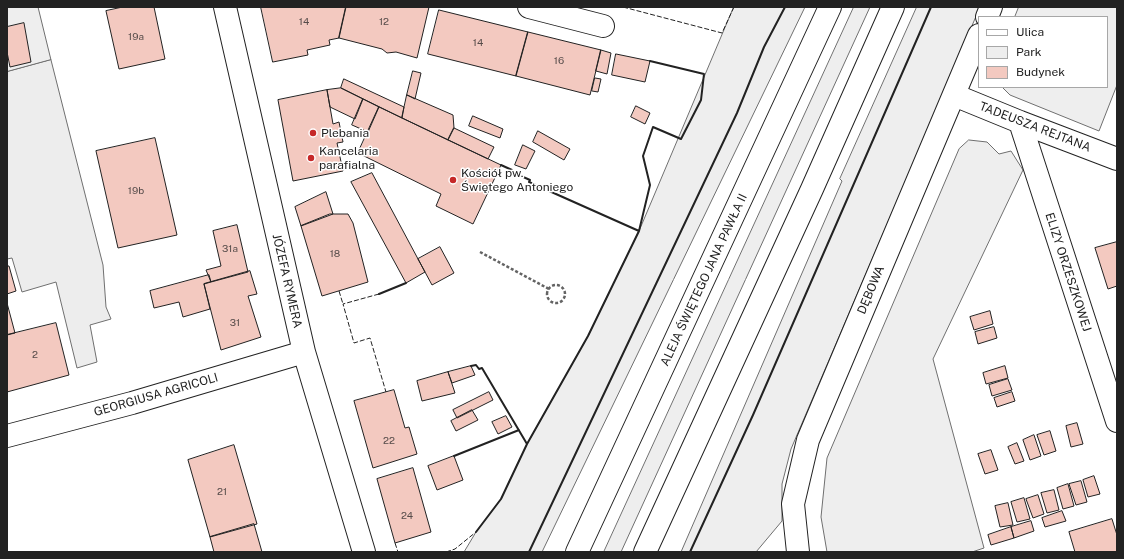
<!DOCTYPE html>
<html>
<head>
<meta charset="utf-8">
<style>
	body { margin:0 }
	#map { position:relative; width:1124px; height:559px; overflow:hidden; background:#fff; font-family:"Public Sans",sans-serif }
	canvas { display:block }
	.frame { position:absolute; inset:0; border:8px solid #222; pointer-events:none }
	.legend { position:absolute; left:978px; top:16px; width:130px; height:72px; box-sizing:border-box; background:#fff; border:1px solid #a7a7a7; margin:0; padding:5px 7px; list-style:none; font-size:12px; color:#222 }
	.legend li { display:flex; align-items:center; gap:8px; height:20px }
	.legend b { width:20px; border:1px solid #a7a7a7 }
</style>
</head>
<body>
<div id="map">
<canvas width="1124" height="559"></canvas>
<div class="frame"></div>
<ul class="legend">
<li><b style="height:5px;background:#fff"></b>Ulica</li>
<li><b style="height:11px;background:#eee"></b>Park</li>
<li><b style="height:11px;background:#f3c9c0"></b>Budynek</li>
</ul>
</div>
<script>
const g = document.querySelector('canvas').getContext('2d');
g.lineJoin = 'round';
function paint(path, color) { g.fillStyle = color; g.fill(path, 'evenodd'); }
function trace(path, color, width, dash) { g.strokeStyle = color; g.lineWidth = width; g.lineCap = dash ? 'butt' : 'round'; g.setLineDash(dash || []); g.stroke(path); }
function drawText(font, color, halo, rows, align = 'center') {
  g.font = font + ' "Public Sans",sans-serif'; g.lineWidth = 3; g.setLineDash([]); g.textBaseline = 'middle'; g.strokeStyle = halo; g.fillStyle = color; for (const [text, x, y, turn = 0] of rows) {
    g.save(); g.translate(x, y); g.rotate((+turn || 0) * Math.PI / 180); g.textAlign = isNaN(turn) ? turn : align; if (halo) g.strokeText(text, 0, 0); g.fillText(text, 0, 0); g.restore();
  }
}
const green = new Path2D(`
	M7 7H38L51 60 7 72Z
	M734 7H805L542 552H464L476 532 501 499 527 444 588 336 639 231Z
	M854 7H870L621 552H604Z
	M917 7H980L791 449 782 484V521L756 552H681L842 181 840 179Z
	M1019 7H1117V85L1099 131 1010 95 1002 87H1107V17H1015Z
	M969 140 987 142 999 154 1011 151 1023 170 933 359 984 548 972 552H827L821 517 827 458 959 149Z`);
const parking = new Path2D(`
	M51 60 103 265 106 307 111 319 90 325 97 362 77 368 56 282 22 292 12 258 7 259V72Z`);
const building = new Path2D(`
	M123 7H154L165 59 119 69 106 11Z
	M261 7H346L339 38 329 40 330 45 307 50 308 55 273 62Z
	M346 7H429L417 58 396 52 387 53 382 49 339 38Z
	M439 10 528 32 516 76 428 54Z
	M24 23 31 62 10 67 7 52V27Z
	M528 32 601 50 590 95 516 76Z
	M601 50 611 53 607 74 596 71Z
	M616 54 650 61 645 82 612 75Z
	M413 71 421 73 415 99 407 95Z
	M595 78 601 79 598 92 592 91Z
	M344 79 404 107 402 118 341 88Z
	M341 88 363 99 355 119 330 107 327 90Z
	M327 90 333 124 339 122 343 142 337 143 343 171 293 181 278 100Z
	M407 95 453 115 454 128 448 140 402 118Z
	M363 99 379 107 368 132 352 125Z
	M636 106 650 113 645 124 631 117Z
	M379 107 501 165 473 224 436 206 441 194 358 153Z
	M473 116 503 129 500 138 469 126Z
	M454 128 494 147 488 159 448 140Z
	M538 131 570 149 564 160 533 142Z
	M155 138 177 235 118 248 96 151Z
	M523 145 535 151 526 169 515 165Z
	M372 173 425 272 406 283 351 182Z
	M326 192 333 214 301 226 295 207Z
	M330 214H348L353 223 368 282 322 296 301 226Z
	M237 225 248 272 211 282 206 270 221 266 213 231Z
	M1117 242V286L1108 289 1095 248Z
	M440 247 454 273 432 285 418 259Z
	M7 266H9L16 291 7 294Z
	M250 271 257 294 248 296 261 337 221 350 204 284Z
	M209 275 211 282 204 284 210 309 183 317 179 302 154 308 150 291Z
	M7 303 15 333 7 335Z
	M990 311 993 324 974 330 970 317Z
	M56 323 69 375 7 392V335Z
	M994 327 997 338 978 344 975 332Z
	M471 366 475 375 452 383 448 372Z
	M1005 366 1008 378 986 384 983 373Z
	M448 372 455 393 422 401 417 381Z
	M1008 379 1012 390 992 396 989 385Z
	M394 390 405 428 409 427 417 454 373 468 354 401Z
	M489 392 493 400 457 418 453 410Z
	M1012 392 1015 401 997 407 994 398Z
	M472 410 478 420 456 431 451 421Z
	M506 416 512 427 498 434 492 422Z
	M1077 423 1083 444 1071 447 1066 426Z
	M1050 431 1056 451 1044 455 1037 435Z
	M1034 435 1041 456 1030 460 1023 440Z
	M1017 443 1024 461 1015 464 1008 447Z
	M234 445 257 524 210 537 188 460Z
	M991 450 998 470 985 474 978 454Z
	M454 456 463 480 437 490 428 466Z
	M413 468 431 532 395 543 377 479Z
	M1094 476 1100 494 1088 497 1083 480Z
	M1081 481 1087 502 1076 505 1069 484Z
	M1068 484 1074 506 1063 509 1057 488Z
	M1054 490 1059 510 1047 513 1041 493Z
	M1038 495 1044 514 1033 518 1026 499Z
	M1024 498 1030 519 1017 522 1011 502Z
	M1008 503 1013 525 1000 527 995 506Z
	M1062 511 1066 521 1045 527 1042 518Z
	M1112 519 1117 535V552H1075L1069 532Z
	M1031 521 1034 531 1014 538 1011 527Z
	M254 524 262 552H214L210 537Z
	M1011 527 1014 538 991 545 988 535Z`);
const path = new Path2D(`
	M480 252 549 289
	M547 294a9 9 0 1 1 18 0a9 9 0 1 1-18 0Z`);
const minor = new Path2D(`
	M225 7 304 352 364 552
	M529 7 603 26
	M987 17 991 7
	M954 95 1020 122 1117 159
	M1020 122 1117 421
	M7 436 132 403 304 352
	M798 552 793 504 808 440 979 35`);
const primary = new Path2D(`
	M577 552 830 7
	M645 552 812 189 893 7`);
const fence = new Path2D(`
	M623 7 722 33 734 7
	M339 291 343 304
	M379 294 343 304 354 343 370 338 386 392
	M395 543 398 552
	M446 552 455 549 476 532`);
const wall = new Path2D(`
	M501 165 512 170V172L530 180 529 182 639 231
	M379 294 406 283
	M471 366 476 365 479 369 482 368 527 444
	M454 456 519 430
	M476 532 501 499 527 444 588 336 639 231 650 185 643 156 653 127 681 139 701 100 704 74 650 61
	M529 552 737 113 764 47 785 7
	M690 552 753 415 931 7`);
const markers = [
	[313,133,4,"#c62828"],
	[311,158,4,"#c62828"],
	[453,180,4,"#c62828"]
];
const numberNames = [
	["14",304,22],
	["12",384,22],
	["19a",136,37],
	["14",478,43],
	["16",559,61],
	["19b",136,191],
	["31a",230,249],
	["18",335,254],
	["31",235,323],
	["2",35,355],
	["22",389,441],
	["21",222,492],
	["24",407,516]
];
const streetNames = [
	["TADEUSZA REJTANA",1035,127,21],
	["ELIZY ORZESZKOWEJ",1068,272,72],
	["ALEJA ŚWIĘTEGO JANA PAWŁA II",704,280,-65],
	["JÓZEFA RYMERA",287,281,77],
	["DĘBOWA",871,290,-67],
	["GEORGIUSA AGRICOLI",156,395,-16]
];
const poiNames = [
	["Plebania",321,133],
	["Kancelaria",319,151],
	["parafialna",319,165],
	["Kościół pw.",461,173],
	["Świętego Antoniego",461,187]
];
paint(green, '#eee');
trace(green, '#6f6f6f', 1);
paint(parking, '#ededed');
trace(parking, '#6f6f6f', 1);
paint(building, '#f3c9c0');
trace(building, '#222', 1);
trace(minor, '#222', 24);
trace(primary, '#222', 24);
trace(path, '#646464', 2.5, [3, 2]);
trace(minor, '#fff', 22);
trace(primary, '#fff', 22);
trace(fence, '#222', 1, [5, 2]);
trace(wall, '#222', 2);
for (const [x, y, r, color] of markers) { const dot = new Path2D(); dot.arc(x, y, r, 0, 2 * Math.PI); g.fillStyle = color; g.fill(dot); trace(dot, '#fff', 1.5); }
drawText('10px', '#564c4a', null, numberNames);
drawText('12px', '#222', '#fff', streetNames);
drawText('12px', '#222', '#fff', poiNames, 'left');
</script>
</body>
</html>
